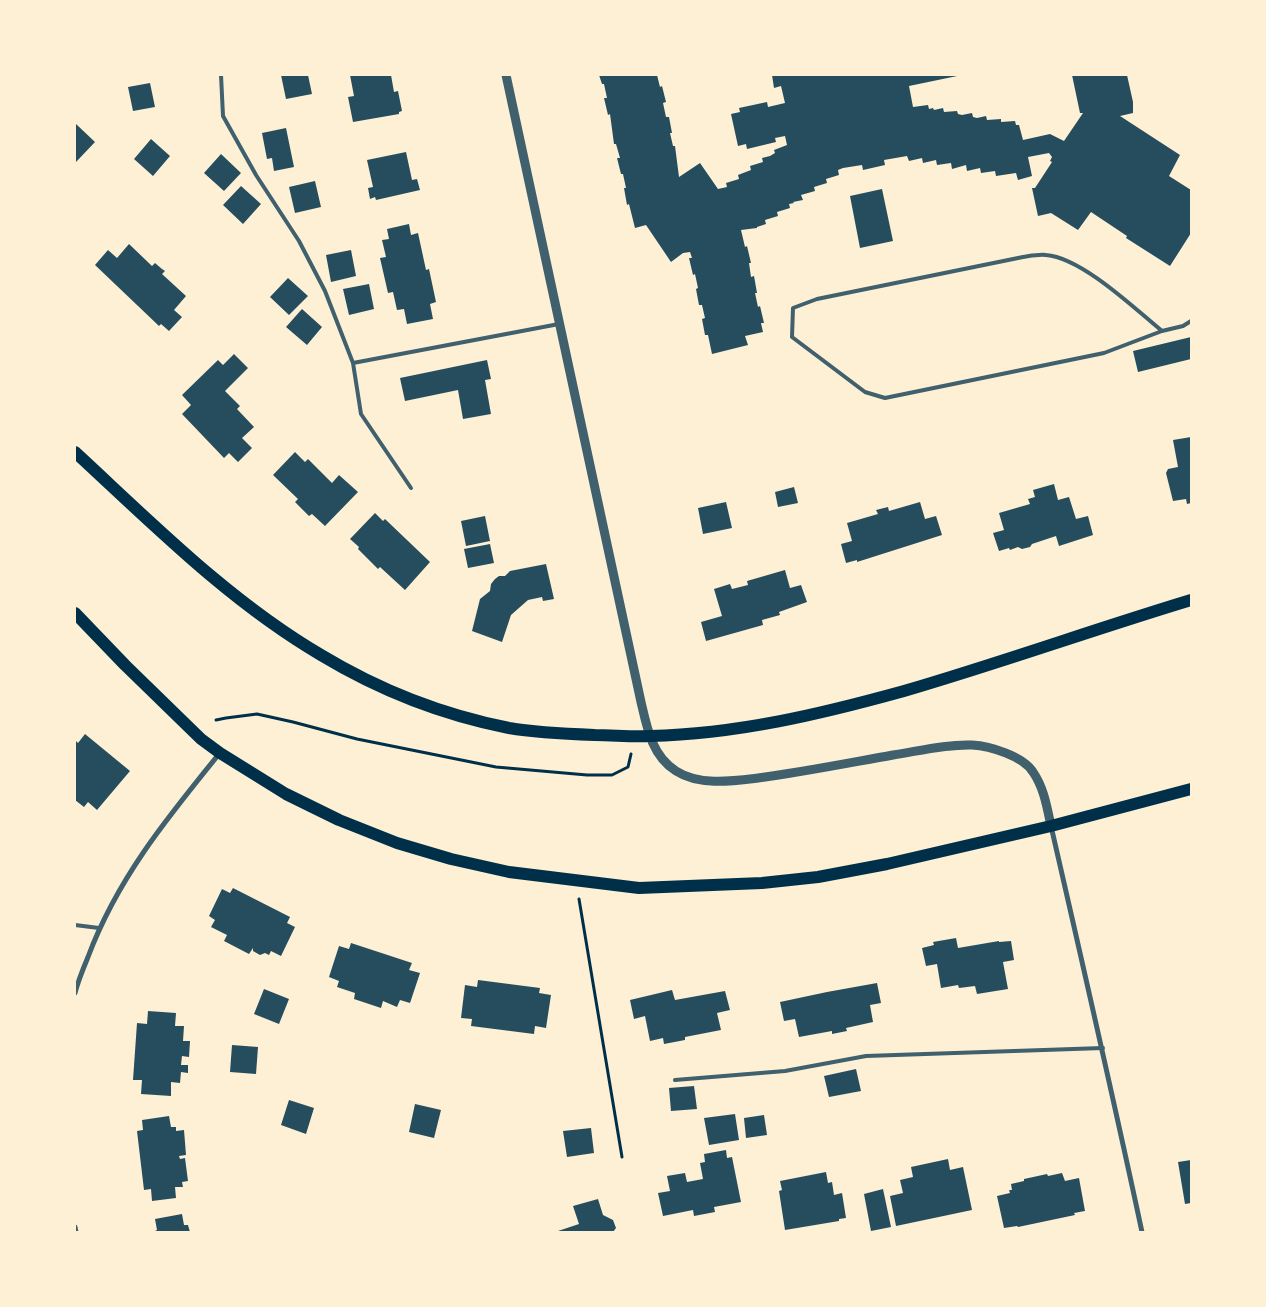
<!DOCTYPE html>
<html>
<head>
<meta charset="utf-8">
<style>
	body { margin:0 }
	#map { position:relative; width:1266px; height:1307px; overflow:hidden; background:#fdf0d5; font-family:"Varela Round",sans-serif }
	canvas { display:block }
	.frame { position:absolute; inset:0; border:76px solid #fdf0d5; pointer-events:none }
</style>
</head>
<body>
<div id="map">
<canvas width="1266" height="1307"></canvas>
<div class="frame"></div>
</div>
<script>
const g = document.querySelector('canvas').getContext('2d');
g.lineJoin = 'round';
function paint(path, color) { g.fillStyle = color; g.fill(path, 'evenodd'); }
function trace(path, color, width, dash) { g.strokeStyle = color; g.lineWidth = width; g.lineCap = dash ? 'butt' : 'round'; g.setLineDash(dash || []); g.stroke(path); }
const building = new Path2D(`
	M281 75H308L312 94 286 99Z
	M350 75H391L394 92 398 91 402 111 399 112V114L353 122 348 97 354 96Z
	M599 75H657L660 87 662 86 666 102 663 103 666 117H669L672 133H670L673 146H675L679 177 700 163 718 189 727 187 726 183 739 179 738 175 751 170 750 166 763 162 762 158 770 156 775 153 774 150 787 145 785 136 775 138 776 142 747 149 746 144 738 146 731 114 740 112 739 108 767 102 768 107 785 103 781 86 774 88 772 75H962L909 86 913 107 928 105 929 109 933 108 934 110 943 108 944 112 957 111 958 114 962 115 972 113 973 117 977 118 986 116 987 120 1001 119V122L1015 121 1016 125H1019L1023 140 1050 134 1064 141 1083 113H1080L1072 75H1127L1133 102V113L1120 116 1180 155 1169 176 1191 190V233L1170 266 1126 238 1127 236 1091 212 1078 230 1051 213 1038 216 1032 188H1035L1052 162 1050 161 1052 157 1049 153 1028 157 1032 176 1018 180 1016 173 996 176 995 171 981 173 980 168 967 171 966 165 952 169 951 163 937 165 936 160 923 163 922 158 909 161 907 156 884 160 885 165 863 170 862 165 843 168 838 170 839 175 826 179 827 183 814 187 815 191 801 195 803 200 793 202 794 203 789 204 790 208 777 212 778 216 765 220 766 224 757 227V228L741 230 745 247 747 246 751 263H749L751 277 754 276 757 293H755L758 307 760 306 764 323H761L763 332 745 336 748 345 712 354 708 335H705L702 319 705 318 702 305H699L696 289 698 288 695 274 693 275 689 258H692L690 252 683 253 671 262 646 225 635 228 629 204 627 205 624 188H626L623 174H621L617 158H620L616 144H614L610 114 608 115 604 98H607L604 84H602Z
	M150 83 155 107 133 111 128 87Z
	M76 124 95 142 76 162 75 161Z
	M286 128 294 167 274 171 272 158 267 159 262 133Z
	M151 139 170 156 153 176 134 159Z
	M406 152 412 180 417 179 420 190 376 200 375 197 370 199 368 188 373 187 367 160Z
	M221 154 241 173 224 191 204 173Z
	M315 181 321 207 295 213 289 187Z
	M241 186 261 204 243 224 223 205Z
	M882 189 893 241 860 248 850 196Z
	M409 224 411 235 418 233 426 270 429 269 436 302 430 304 433 319 407 324 404 309 397 310 393 292 388 293 380 258 386 257 382 240 389 239 387 229Z
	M129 244 152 266 155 263 162 269 165 271 162 274 186 296 174 310 182 317 169 331 161 324 159 326 95 265 108 250 117 258Z
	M351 250 356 276 331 282 326 255Z
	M288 278 308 296 289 315 270 297Z
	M369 284 374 309 349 315 343 289Z
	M302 309 322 327 307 345 286 327Z
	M1191 337V359L1138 372 1133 351Z
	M234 354 248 368 225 391 240 406 237 409 254 427 242 438 252 448 238 462 229 453 224 458 182 414 191 405 182 395 218 360 223 365Z
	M487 360 491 379 485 380 491 414 463 419 458 390 405 401 400 378Z
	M1191 437V503L1187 504 1186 499 1173 501 1166 473 1168 469 1178 467 1173 440Z
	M295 452 305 462 308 459 332 483 339 475 358 492 325 526 312 514 309 516 295 502 298 499 273 475Z
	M1054 484 1058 500 1069 497 1076 519 1088 516 1093 535 1059 546 1056 536 1032 544 1030 547 1022 549 1018 547 1010 550 1009 548 999 551 993 533 1004 530 999 513 1030 504 1028 499 1035 497 1033 490Z
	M794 487 798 503 778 507 775 492Z
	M726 502 732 528 703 534 698 508Z
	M920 502 925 519 936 516 942 535 857 562V560L846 563 841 544 852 541 847 523 878 514 876 510 888 507 889 511Z
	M375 513 383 521 385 519 430 562 405 590 380 567 378 569 358 549 359 547 350 539Z
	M485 516 490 541 466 546 461 521Z
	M490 544 494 563 468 568 464 549Z
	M546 564 554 599 543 601 542 597 528 600 511 615 502 642 472 631 480 599 490 591 491 584 495 579 499 576H505L510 571Z
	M785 570 790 588 801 585 807 602 779 612 780 615 762 620 763 625 706 641 701 622 722 616 714 589 730 584 732 589 748 585 747 581Z
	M85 734 130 771 97 810 88 802 84 807 75 800V740L78 743Z
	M233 888 290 917 287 923 295 927 281 956 271 951 269 955 265 953 260 955 253 951V948L249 954 224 941 227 935 211 927 215 920 209 916 222 889 230 893Z
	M956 938 958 948 999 941V942L1011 941 1014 960 1003 962 1008 989 977 994 975 986 959 988 958 985 941 988 937 964 926 966 922 948 934 945 933 942Z
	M351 943 412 963 409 970 420 973 410 1003 400 1000 397 1007 383 1001 381 1008 354 999 355 993 337 987 339 981 329 977 339 946 349 949Z
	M478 980 540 988 539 993 551 995 546 1028 535 1026 534 1034 471 1026 472 1019 461 1018 465 985 477 987Z
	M877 983 881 1003 870 1005 873 1022 846 1028 847 1031 832 1034V1031L799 1037 795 1019 784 1021 780 1002 827 992Z
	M264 989 289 999 279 1024 254 1014Z
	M672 990 675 1000 725 991 730 1010 717 1013 721 1030 685 1037V1040L664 1044 663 1038 650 1041 645 1016 634 1019 630 1000Z
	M148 1011 176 1013 175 1026H184L183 1041H190L189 1057 182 1056 181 1065H188V1073L181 1072 180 1083 171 1082V1096L141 1094 142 1080H133L137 1023 147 1024Z
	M232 1045 258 1047 256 1074 230 1072Z
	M856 1069 861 1091 829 1097 824 1076Z
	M694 1086 697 1109 671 1111 669 1088Z
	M289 1100 314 1108 306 1134 281 1125Z
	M415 1104 441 1110 434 1138 409 1132Z
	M735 1114 739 1140 709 1145 704 1118Z
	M764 1115 767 1135 746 1138 744 1118Z
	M169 1116 171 1127H176V1131L184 1130 186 1155 179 1156 180 1159 185 1158 188 1181 182 1182 183 1187H175L176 1198 152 1201 151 1189 144 1190 137 1131 143 1130 142 1120Z
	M591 1128 594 1153 567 1157 563 1131Z
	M726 1150 727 1158 732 1157 741 1202 714 1207 715 1212 694 1216 693 1210 663 1216 658 1193 670 1191 667 1176 685 1173 687 1182 703 1179 700 1163 705 1162 704 1154Z
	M948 1159 950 1170 963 1167 972 1210 896 1226 890 1196 903 1193 900 1180 913 1177 911 1167Z
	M1191 1160V1203L1185 1204 1178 1162Z
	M826 1172 828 1183 832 1182 834 1195 842 1193 846 1218 839 1219V1221L785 1230 779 1191 782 1190 780 1181Z
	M1062 1173 1065 1181 1079 1178 1085 1211 1074 1213 1075 1215 1018 1227 1017 1226 1004 1228 997 1196 1010 1193 1009 1190H1012L1011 1184 1024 1181V1179L1047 1174 1048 1176Z
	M883 1189 891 1227 871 1231 864 1194Z
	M598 1199 603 1215 613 1220 616 1228 613 1232H555L579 1224 573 1206Z
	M182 1214 184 1225H188L190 1232H153L157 1230 155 1219Z`);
const path = new Path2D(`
	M216 720 226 718 257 714 293 722 357 739 496 767 587 775H612L628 767 631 754
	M579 899 622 1157`);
const service = new Path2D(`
	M221 75 223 116 256 175 299 241 325 291 353 363 361 414 411 488
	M1162 331C1134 308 1082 258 1046 255 1039 254 1030 256 1023 257L817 299 793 308 792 337 865 392 885 398 1104 353 1162 331 1183 326 1191 321
	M353 363 559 324
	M75 925 99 928
	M675 1080 785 1071 866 1056 1103 1048`);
const minor = new Path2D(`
	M1051 826C1082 961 1113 1096 1142 1232
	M75 993C78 981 83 969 88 957 117 879 167 818 219 754
	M75 1227 76 1232`);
const tertiary = new Path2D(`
	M506 75 641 702C647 728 652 756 676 771 699 786 733 781 758 778 803 772 848 763 893 755 919 751 946 744 972 745 990 746 1023 756 1033 772 1044 788 1047 807 1051 826`);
const primary = new Path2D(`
	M75 452C153 524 229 601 321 655 379 690 443 715 509 728 538 733 567 734 595 735 613 735 632 737 650 736 737 734 821 714 904 691 1000 663 1095 629 1191 600
	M75 613 125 665 201 739 220 753 286 794 339 820 397 843 451 859 509 872 639 888 762 883 818 877 887 864 1051 826 1191 789`);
paint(building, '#264d5e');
trace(path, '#003049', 3);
trace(service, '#3f606c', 4);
trace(minor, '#3f606c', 5);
trace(tertiary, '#3f606c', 9);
trace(primary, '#003049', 12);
</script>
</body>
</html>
